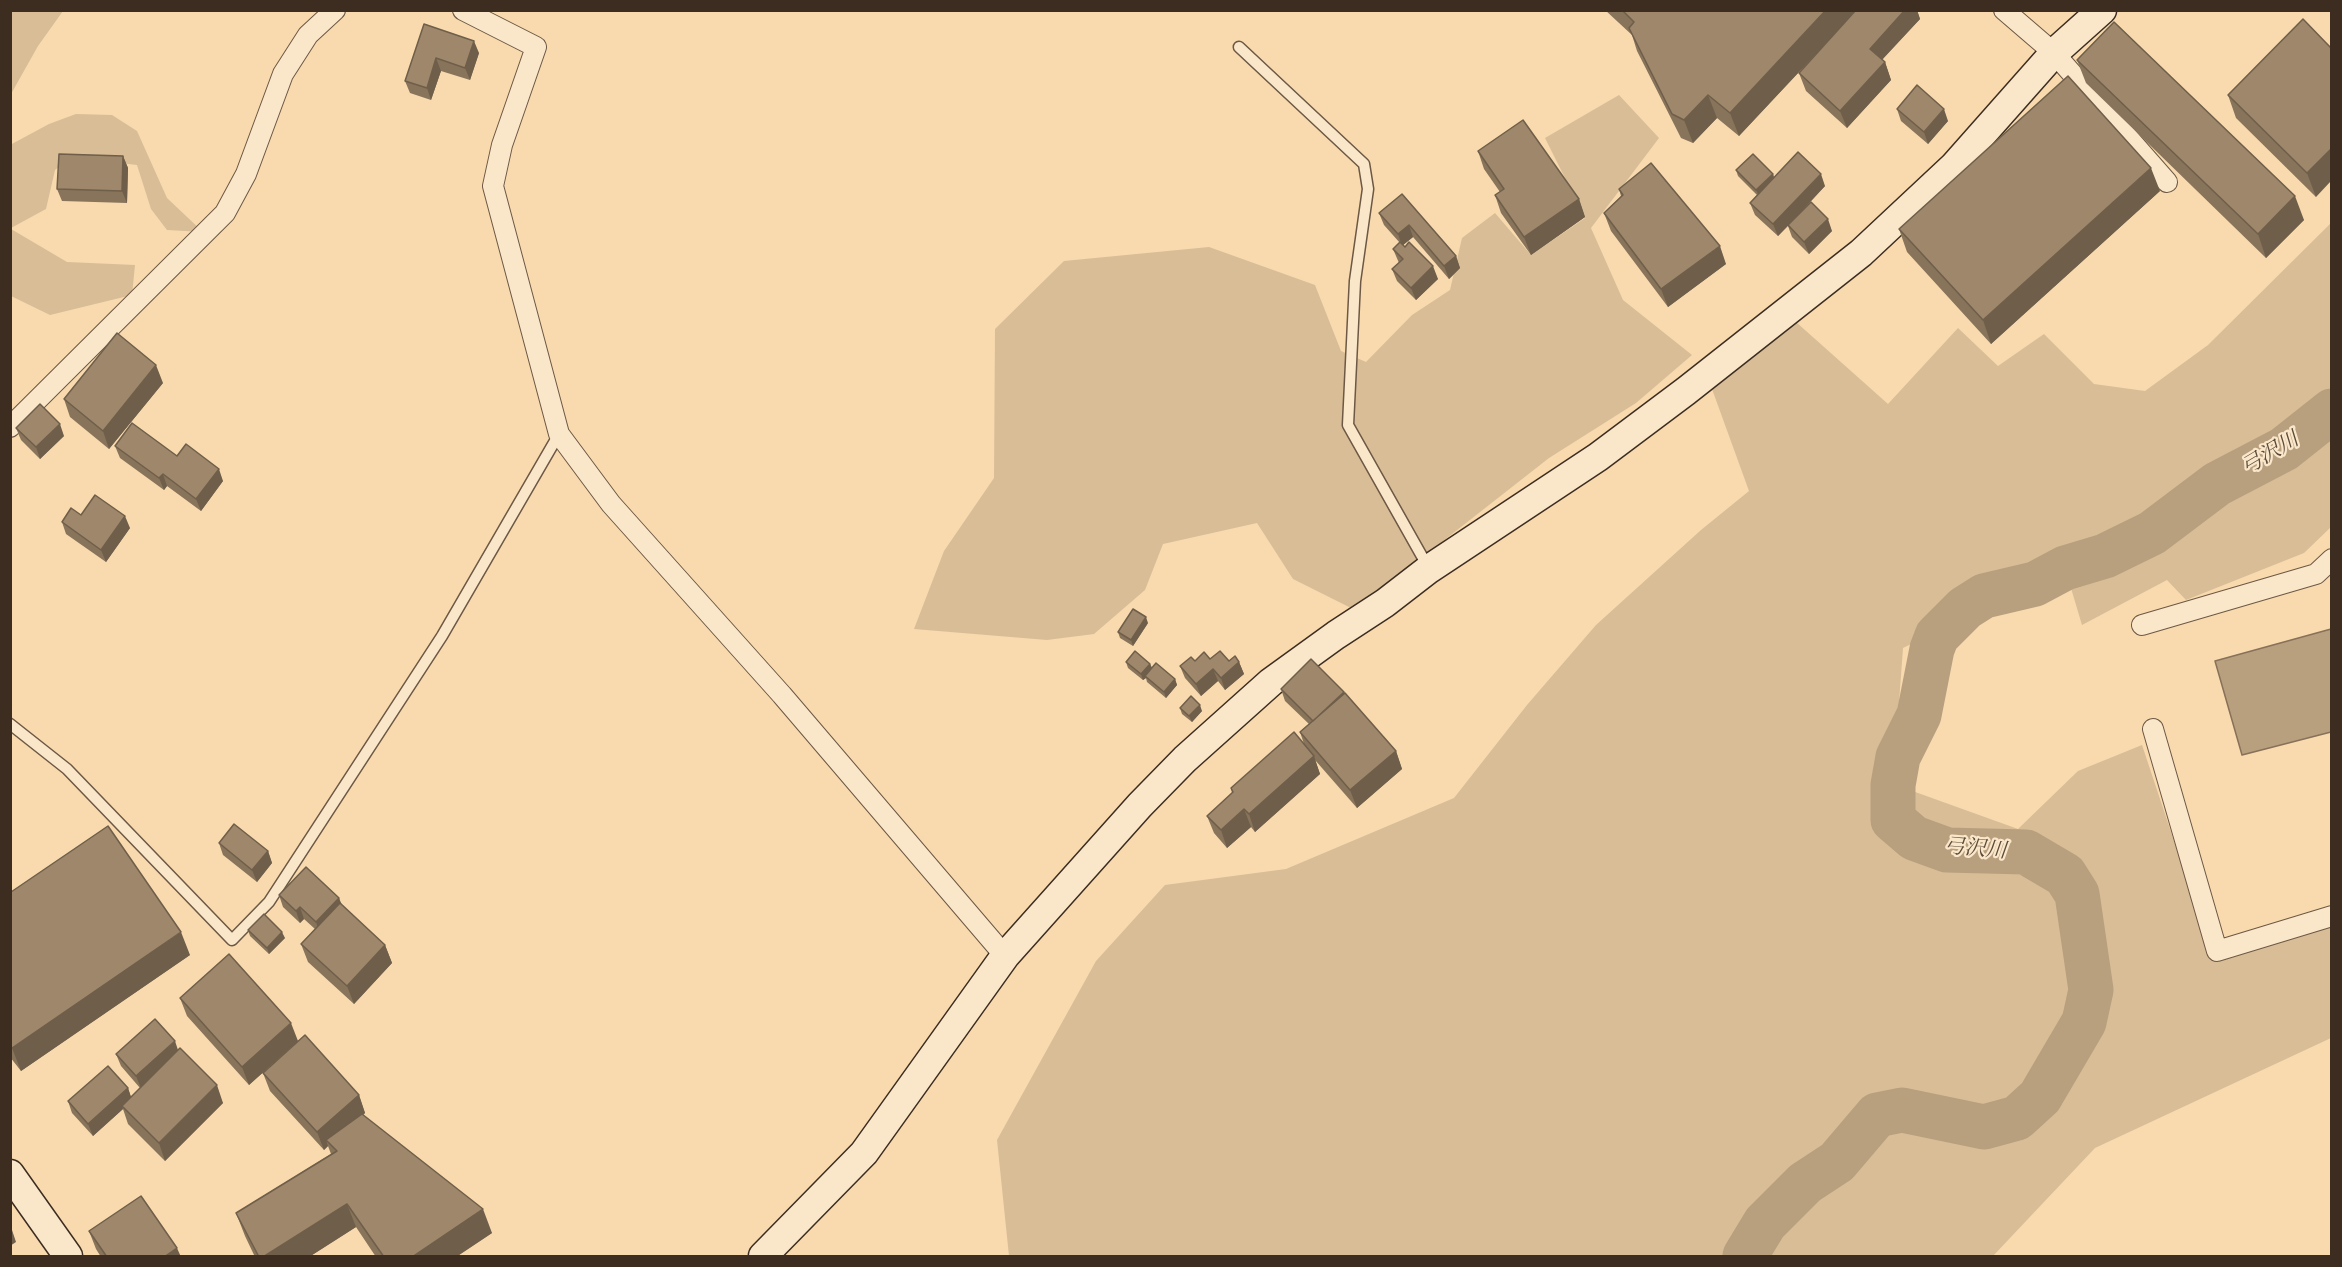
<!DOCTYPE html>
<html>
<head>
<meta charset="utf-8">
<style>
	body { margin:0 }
	#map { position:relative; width:2342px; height:1267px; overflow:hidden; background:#f8daae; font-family:"EB Garamond",serif }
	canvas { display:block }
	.frame { position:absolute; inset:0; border:12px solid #3d2d21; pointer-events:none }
</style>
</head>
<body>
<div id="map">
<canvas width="2342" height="1267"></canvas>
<div class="frame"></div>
</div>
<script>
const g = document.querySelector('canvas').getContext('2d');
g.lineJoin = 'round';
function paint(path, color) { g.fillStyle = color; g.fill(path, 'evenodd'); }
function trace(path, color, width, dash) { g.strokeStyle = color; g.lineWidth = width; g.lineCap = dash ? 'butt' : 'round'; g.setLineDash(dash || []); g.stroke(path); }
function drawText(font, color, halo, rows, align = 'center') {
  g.font = font + ' "EB Garamond","Noto Serif JP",serif'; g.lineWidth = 4.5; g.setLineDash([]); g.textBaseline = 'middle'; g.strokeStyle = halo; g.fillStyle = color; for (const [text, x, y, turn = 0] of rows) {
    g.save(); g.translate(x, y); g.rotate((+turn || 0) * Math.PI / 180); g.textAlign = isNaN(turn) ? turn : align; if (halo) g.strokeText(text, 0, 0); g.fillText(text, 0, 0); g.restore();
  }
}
const green = new Path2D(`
	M11 10 63 11 38 46 11 94Z
	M1619 95 1659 138 1591 228 1623 300 1692 355 1636 403 1549 458 1355 610 1293 579 1257 523 1163 544 1145 590 1094 634 1047 640 914 629 944 551 994 478 995 329 1064 261 1209 247 1315 285 1341 351 1366 362 1412 315 1450 290 1462 238 1495 213 1531 255 1585 218 1545 138Z
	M76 114 112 115 137 131 167 198 203 232 167 230 151 209 137 165 71 157 55 170 46 209 11 228 10 145 49 124Z
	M2331 223V527L2304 553 2186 600 2167 580 2082 625 2065 568 1903 648 1893 784 2018 829 2078 771 2142 745 2211 952 2331 916V1038L2095 1148 1993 1256H1009L997 1140 1096 961 1165 885 1286 869 1454 798 1527 705 1596 625 1701 530 1749 491 1712 389 1796 322 1888 404 1958 328 1998 366 2044 334 2094 384 2145 391 2208 345Z
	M11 229 67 262 135 265 132 295 50 315 11 296Z`);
const water = new Path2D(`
	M2331 629V732L2242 755 2215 661Z`);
const river = new Path2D(`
	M1745 1256 1765 1223 1805 1183 1837 1162 1877 1115 1902 1110 1984 1127 2017 1118 2040 1097 2084 1022 2091 990 2077 894 2065 875 2026 852 1947 850 1914 838 1893 820V785L1898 757 1919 715 1932 649 1937 636 1965 608 1984 596 2035 584 2065 568 2105 556 2152 533 2217 484 2284 449 2332 411`);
const lane = new Path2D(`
	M1239 47 1364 164 1368 189 1355 281 1348 425 1428 567
	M10 724 67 769 232 940 269 902 442 636 559 434`);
const street = new Path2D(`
	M463 10 536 47 502 145 493 186 559 434 611 504 782 695 1005 956
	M2004 10 2054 53 2167 182
	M10 427 225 213 246 174 283 74 308 35 335 10
	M2142 625 2316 574 2332 559
	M2153 729 2217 951 2332 916`);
const secondary = new Path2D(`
	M10 1174 68 1256
	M763 1256 864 1153 1005 956 1140 805 1185 759 1271 682 1336 635 1385 603 1429 569 1598 457 1686 391 1861 253 1954 166 2054 53 2102 10`);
const wall = new Path2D(`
	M1605 10H1917L1920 19 1882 60 1885 62 1891 80 1847 128 1806 91 1799 73 1830 39 1739 136 1717 118 1693 143 1681 138 1637 51 1632 35Z
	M424 24 479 53 470 80 441 71 431 100 410 93 405 81Z
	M2331 48 2316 197 2236 118 2228 95Z
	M2077 60 2304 220 2266 258 2086 83Z
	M1897 109 1948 121 1928 144 1901 121Z
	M1478 151 1579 199 1585 217 1531 255 1501 213 1495 195 1500 192 1484 169Z
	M123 156 128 168 127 203 62 201 57 189Z
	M1736 170 1773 174 1774 178 1825 186 1802 211 1832 231 1809 254 1792 237 1788 226 1778 236 1755 215 1750 203 1757 195 1738 176Z
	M1619 189 1726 264 1668 307 1611 231 1604 213 1621 196Z
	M2160 191 1991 344 1907 252 1899 229Z
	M1402 194 1456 256 1460 268 1449 279 1413 237 1403 245 1438 279 1416 300 1397 281 1392 269 1399 263 1393 249 1400 243 1384 225 1379 213Z
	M163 383 109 449 70 417 64 399Z
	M16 428 64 436 40 459 21 440Z
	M115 446 177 456 223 481 201 511 167 486 164 490 120 458Z
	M81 515 130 528 106 562 66 534 62 522Z
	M1148 623 1133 646 1120 638 1118 632Z
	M1210 659 1239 662 1244 674 1225 690 1218 681 1201 696 1185 678 1180 666 1195 661Z
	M1126 662 1150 664 1152 668 1175 679 1177 685 1166 698 1147 682 1146 678 1143 680 1128 668Z
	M1281 689 1344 693 1396 751 1402 769 1357 808 1315 760 1320 774 1255 832 1251 827 1227 848 1214 833 1207 816 1232 793 1231 788 1304 744 1300 732 1309 724 1285 701Z
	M1180 708 1202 711 1192 722 1182 714Z
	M219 843 268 851 272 863 257 882 223 855Z
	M10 891 11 892 190 955 21 1071 10 1057Z
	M279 895 339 898 342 905 385 945 392 963 354 1004 308 962 301 944 315 929 304 919 300 923 283 907Z
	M248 930 285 938 269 954 250 936Z
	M180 998 298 1041 249 1085 187 1016Z
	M178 1050 223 1103 165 1161 128 1124 123 1109 93 1136 72 1113 68 1101 128 1088 131 1097 140 1088 121 1066 116 1054Z
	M263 1073 359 1095 365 1113 363 1115 492 1233 456 1257H376L356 1227 309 1257H255L245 1236 236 1213 331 1154 328 1146 324 1150 270 1091Z
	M89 1231 181 1257H101L96 1249Z`);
const shadedWall = new Path2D(`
	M1826 10H1857L1739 136 1730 113Z
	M1905 10H1917L1920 19 1876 66 1870 49Z
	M474 41 479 53 470 80 465 68Z
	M436 58 441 71 431 100 427 88Z
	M1885 62 1891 80 1847 128 1840 111Z
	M1708 95 1717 118 1693 143 1684 120Z
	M1944 109 1948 121 1928 144 1924 132Z
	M2331 149V181L2316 197 2307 173Z
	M123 156 128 168 127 203 122 191Z
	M2151 168 2160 191 1991 344 1983 320Z
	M1773 174 1775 181 1759 196 1756 190Z
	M1821 174 1825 186 1778 236 1773 224Z
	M2295 196 2304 220 2266 258 2258 234Z
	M1579 199 1585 217 1531 255 1524 237Z
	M1828 219 1832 231 1809 254 1804 242Z
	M1409 225 1413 237 1402 246 1398 234Z
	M1720 246 1726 264 1668 307 1661 289Z
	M1456 256 1460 268 1449 279 1444 266Z
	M1433 266 1438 279 1416 300 1411 288Z
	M156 365 163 383 109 449 103 431Z
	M60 424 64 436 40 459 36 447Z
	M219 469 223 481 201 511 196 499Z
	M163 474 167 486 164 490 159 478Z
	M125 516 130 528 106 562 101 550Z
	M1146 617 1148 623 1133 646 1131 640Z
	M1239 662 1244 674 1225 690 1221 678Z
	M1150 664 1153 670 1145 676 1146 678 1143 680 1141 674Z
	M1213 669 1218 681 1201 696 1196 684Z
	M1175 679 1177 685 1166 698 1164 692Z
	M1200 705 1202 711 1192 722 1189 716Z
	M1396 751 1402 769 1357 808 1350 790Z
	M1314 756 1320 774 1255 832 1249 814Z
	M1244 809 1251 827 1227 848 1221 830Z
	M268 851 272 863 257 882 252 870Z
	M339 898 343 910 320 934 316 922Z
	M300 907 304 919 300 923 296 911Z
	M181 932 190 955 21 1071 12 1048Z
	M282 932 285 938 269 954 267 948Z
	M385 945 392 963 354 1004 347 986Z
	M291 1023 298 1041 249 1085 242 1067Z
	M175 1041 179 1053 141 1088 136 1076Z
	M217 1085 223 1103 165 1161 159 1143Z
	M128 1088 132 1100 122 1106 123 1109 93 1136 88 1124Z
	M359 1095 365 1113 330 1144 326 1140 328 1146 324 1150 317 1132Z
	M347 1204 356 1227 309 1257H263Z
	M483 1209 492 1233 456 1257H412Z
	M12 1230 16 1242 10 1246V1231Z
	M177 1248 181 1257H164Z`);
const building = new Path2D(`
	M1622 10H1826L1730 113 1708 95 1684 120 1672 114 1629 28 1634 22Z
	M1856 10H1905L1870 49 1885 62 1840 111 1799 73Z
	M2303 19 2331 48V149L2307 173 2228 95Z
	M2114 22 2295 196 2258 234 2077 60Z
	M424 24 474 41 465 68 436 58 427 88 405 81Z
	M2068 76 2151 168 1983 320 1899 229Z
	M1917 85 1944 109 1924 132 1897 109Z
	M1523 120 1579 199 1524 237 1495 195 1504 189 1478 151Z
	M1798 152 1821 174 1773 224 1750 203Z
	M59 154 123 156 122 191 57 189Z
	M1753 154 1773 174 1756 190 1736 170Z
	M1651 163 1720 246 1661 289 1604 213 1623 195 1619 189Z
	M1402 194 1456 256 1444 266 1409 225 1398 234 1379 213Z
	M1811 202 1828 219 1804 242 1788 225Z
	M1400 242 1405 247 1409 242 1433 266 1411 288 1392 269 1403 259 1393 249Z
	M117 333 156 365 103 431 64 399Z
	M40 404 60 424 36 447 16 428Z
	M132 423 177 456 186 444 219 469 196 499 163 474 159 478 115 446Z
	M95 495 125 516 101 550 62 522 71 508 81 515Z
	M1133 609 1146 617 1131 640 1118 632Z
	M1135 651 1150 664 1141 674 1126 662Z
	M1220 651 1229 661 1235 656 1239 662 1221 678 1213 669 1196 684 1180 666 1191 657 1195 661 1204 652 1210 659Z
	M1311 659 1344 692 1313 721 1281 689Z
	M1156 663 1175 679 1164 692 1145 676Z
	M1345 693 1396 751 1350 790 1300 732Z
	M1191 696 1200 705 1189 716 1180 708Z
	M1294 732 1314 756 1249 814 1244 809 1221 830 1207 816 1233 792 1231 788Z
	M234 824 268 851 252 870 219 843Z
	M108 826 181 932 12 1048 10 1046V891L11 892Z
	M306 867 339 898 316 922 300 907 296 911 279 895Z
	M340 903 385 945 347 986 301 944Z
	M264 914 282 932 267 948 248 930Z
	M229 954 291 1023 242 1067 180 998Z
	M155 1019 175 1041 136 1076 116 1054Z
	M305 1035 359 1095 317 1132 263 1073Z
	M180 1048 217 1085 159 1143 122 1106Z
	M108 1066 128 1088 88 1124 68 1101Z
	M362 1114 483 1209 412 1257H384L347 1204 263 1257H259L236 1213 337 1151 326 1140Z
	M141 1196 177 1248 164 1257H107L89 1231Z`);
const waterNames = [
	["弓沢川",2270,454,-31],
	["弓沢川",1975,849,5]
];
paint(green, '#d8bd96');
paint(water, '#b89f7e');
trace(water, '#877159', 1.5);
trace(river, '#b89f7e', 45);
trace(lane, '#6c5844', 13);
trace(street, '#6c5844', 22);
trace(secondary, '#3d2d21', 31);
trace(lane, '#fae7ca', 10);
trace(street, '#fae7ca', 20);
trace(secondary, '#fae7ca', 28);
paint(wall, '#88745b');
paint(shadedWall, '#6f5e4a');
paint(building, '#9e876a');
trace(building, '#6f5e4a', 1.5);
drawText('italic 21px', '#5c4a38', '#fae7ca', waterNames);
</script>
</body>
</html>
